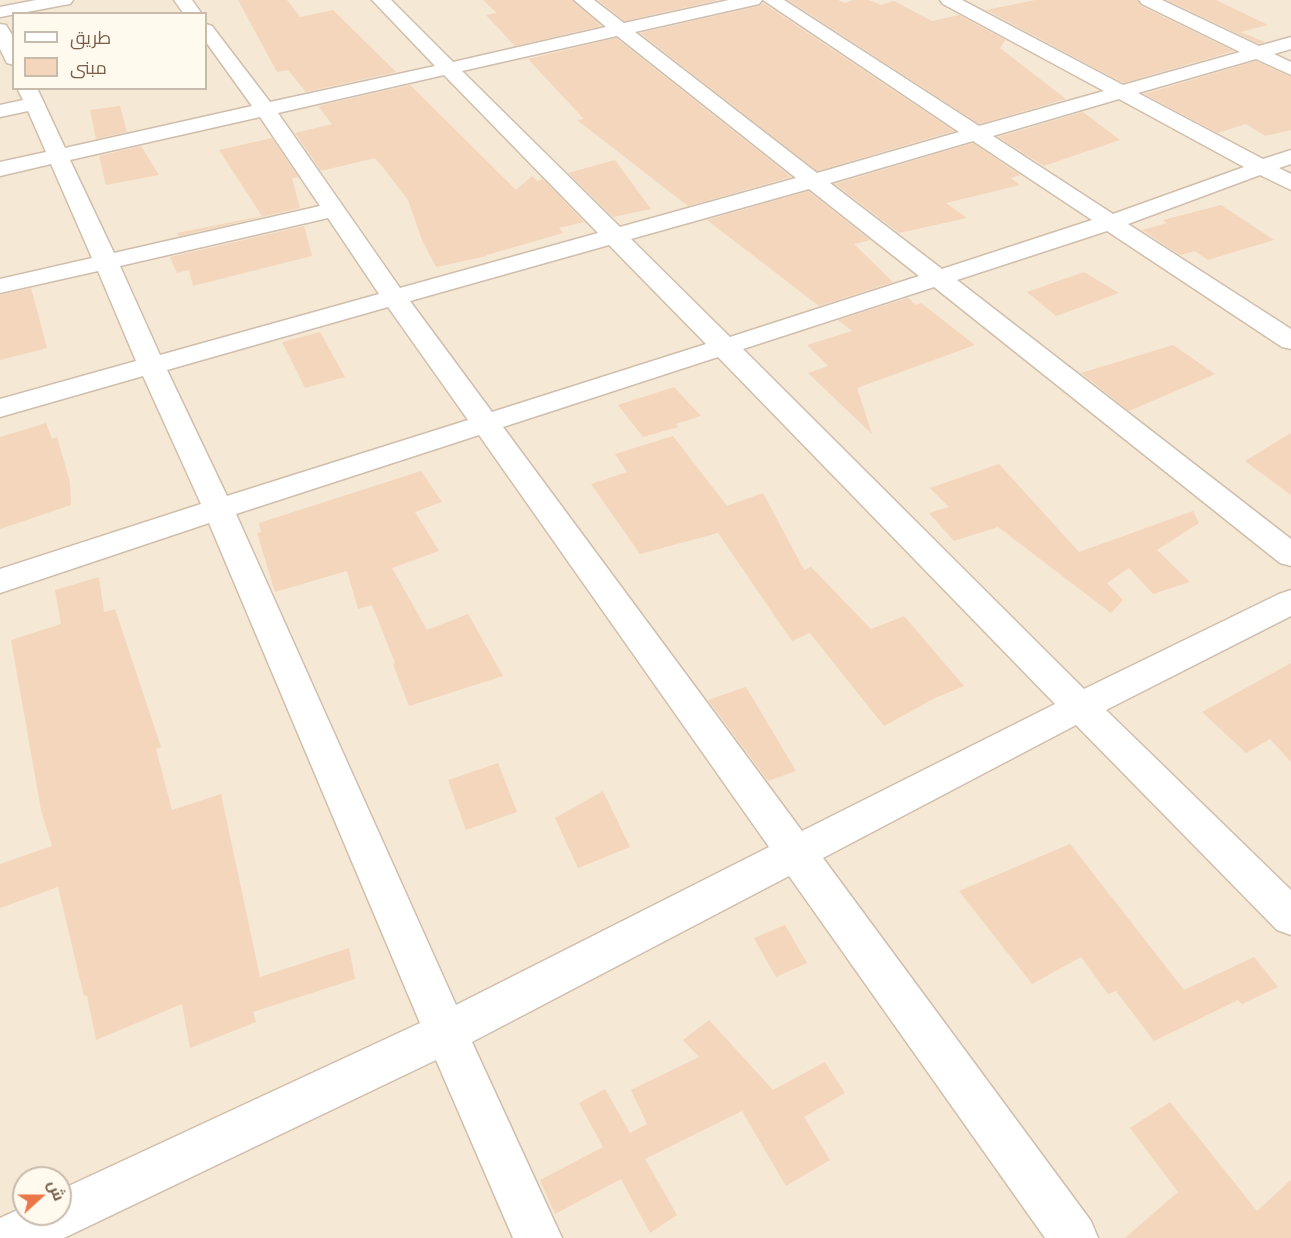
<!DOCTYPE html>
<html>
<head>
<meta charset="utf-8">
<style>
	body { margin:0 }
	#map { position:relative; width:1291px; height:1238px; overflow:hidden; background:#fdf6e7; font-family:Ubuntu,Cairo,sans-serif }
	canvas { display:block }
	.legend { position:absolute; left:12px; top:12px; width:195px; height:78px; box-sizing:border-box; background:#fff9ee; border:2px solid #c9bbac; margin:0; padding:8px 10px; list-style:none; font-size:18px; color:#785d4a }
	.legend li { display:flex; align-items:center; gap:12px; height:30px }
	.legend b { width:30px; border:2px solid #c9bbac }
	.north { position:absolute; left:12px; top:1166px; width:60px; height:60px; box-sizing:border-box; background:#fff9ee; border:2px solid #c9bbac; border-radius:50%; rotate:69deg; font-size:16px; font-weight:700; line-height:24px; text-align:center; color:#785d4a }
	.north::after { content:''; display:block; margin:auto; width:21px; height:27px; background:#eb7648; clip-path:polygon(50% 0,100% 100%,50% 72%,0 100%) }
</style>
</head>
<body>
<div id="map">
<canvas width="1291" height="1238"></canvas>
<ul class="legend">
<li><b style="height:8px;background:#fff"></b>طريق</li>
<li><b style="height:16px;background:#f4d6bd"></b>مبنى</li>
</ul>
<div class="north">ش</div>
</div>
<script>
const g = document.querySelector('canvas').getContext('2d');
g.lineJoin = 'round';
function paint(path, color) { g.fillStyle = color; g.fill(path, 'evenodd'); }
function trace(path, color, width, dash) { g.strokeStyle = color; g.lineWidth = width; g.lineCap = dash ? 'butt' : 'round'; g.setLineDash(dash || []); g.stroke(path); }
const residential = new Path2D(`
	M0 0H1291V1238H0ZM14 14H206V88H14ZM24 1178H60V1214H24Z`);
const building = new Path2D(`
	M238 0H287L300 17 333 10 396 72 306 92 288 70 277 72Z
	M483 0H572L601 26 515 46 486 15 497 13Z
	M598 0H718L625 21Z
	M788 0H838L845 3 853 0H869L881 5 894 1 932 21 959 15 1005 40 1000 48 1066 99 979 124Z
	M1035 0H1137L1141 6 1234 51 1123 83 986 10Z
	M1167 0H1216L1268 25 1241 32 1265 42 1259 44Z
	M763 3 954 131 817 171 640 33 759 6Z
	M616 38 791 177 688 206 577 120 584 119 528 59Z
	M1256 61 1291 77V130L1265 136 1246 124 1218 133 1144 94Z
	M410 85 516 190 532 176 537 181 543 179 584 222 559 228 563 233 487 255V256L436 267 422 240 408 200 382 166 375 158 321 171 295 133 332 124 318 106Z
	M120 106 127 132 96 139 90 110Z
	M1083 112 1120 140 1044 166 998 137Z
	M272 138 298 177 292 178 300 208 171 238 179 236 177 233 262 216 219 150Z
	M973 143 1020 175 1011 178 1020 185 946 203 967 218 899 233 835 184Z
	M141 146 159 175 106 185 99 156Z
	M615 160 651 209 613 217 568 173Z
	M808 191 870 240 854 244 893 282 819 306 707 220Z
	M1221 205 1274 240 1208 260 1195 251 1180 255 1142 230 1167 223 1163 220Z
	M304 226 312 256 193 286 189 270 177 273 170 257Z
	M1084 272 1119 293 1056 316 1027 292Z
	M31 288 47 348 0 360V295Z
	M908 298 916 305 921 303 975 345 857 388 872 434 808 373 828 366 807 345 852 331 838 320Z
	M320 332 345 377 305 388 282 342Z
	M1173 345 1215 374 1129 411 1081 373Z
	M674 387 701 416 676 424 678 427 643 437 618 405Z
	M46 423 52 439 57 437 70 482 71 505 0 529V437Z
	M1291 433V495L1245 461Z
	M673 436 727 506 763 493 804 570 811 567 871 629 904 616 964 686 935 698 884 726 810 633 792 641 718 533 640 554 591 484 627 472 615 454Z
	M999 464 1079 552 1193 511 1199 523 1157 550 1190 582 1153 594 1129 568 1107 583 1123 600 1111 613 998 527 954 541 929 513 949 507 930 488Z
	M421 471 442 502 415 512 439 551 392 568 427 630 468 614 503 676 409 706 393 664 395 663 372 605 358 609 347 571 275 592 257 533 261 532 259 523Z
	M99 577 104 612 115 609 161 747 156 749 172 810 221 794 260 977 349 948 355 979 253 1012 256 1022 190 1048 182 1004 96 1040 87 995 84 996 58 887 0 908V864L52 846 41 810 11 640 61 624 55 590Z
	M1291 663V762L1270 739 1246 753 1202 712Z
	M746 687 796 771 768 781 708 700Z
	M498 763 517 812 466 830 448 780Z
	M603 791 630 847 578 868 555 818Z
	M1070 844 1184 990 1254 957 1278 987 1242 1004 1238 1000 1154 1041 1116 991 1108 994 1081 957 1032 984 959 891Z
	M785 925 807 963 776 977 754 938Z
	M709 1020 773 1090 825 1062 845 1093 804 1117 830 1160 786 1186 742 1111 645 1159 677 1215 650 1233 621 1179 555 1214 540 1180 603 1147 579 1103 605 1089 630 1133 647 1124 631 1090 699 1057 683 1040Z
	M1170 1102 1257 1211 1291 1180V1238H1125L1178 1192 1130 1128Z`);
const minor = new Path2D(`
	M36 0H73L70 4 64 5 0 17V7Z
	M174 0H192L202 14H184Z
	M372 0H391L453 62 606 27 574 0H594L624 23 729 0H762L759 4 635 32 817 173 959 132 763 0H784L979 126 1104 91 943 4 940 0H962L1123 85 1240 52 1142 4 1139 0H1162L1259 46 1291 37V49L1274 54 1291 62V75L1256 59 1138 93 1263 159 1291 150V164L1279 168 1291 174V190L1260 175 1128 224 1291 329V349L1282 347 1107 231 957 280 1291 539V566L1280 563 934 287 743 349 1084 689 1279 594 1291 590V616L1106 710 1291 890V935L1277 930 1076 725 823 858 1091 1221 1098 1238H1045L789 876 472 1042 562 1238H513L436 1060 64 1238H0V1218L24 1207V1214H60V1190L420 1023 209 523 0 593V569L201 504 143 376 0 417V399L136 361 98 271 0 293V279L92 258 51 164 0 176V162L46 152 28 111 0 117V105L23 100 17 88H37L65 148 252 106 206 42V24L212 26 270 102 435 66ZM617 36 796 178 620 227 462 71ZM444 75 598 233 400 288 278 113ZM1119 99 1244 167 1113 214 993 136ZM260 117 320 206 114 253 70 160ZM973 141 1092 220 942 269 830 183ZM809 189 919 276 730 337 631 239ZM328 218 379 294 160 355 120 266ZM609 245 706 344 492 412 410 301ZM388 307 468 420 227 496 167 370ZM718 357 1055 704 802 831 503 427ZM479 435 769 847 456 1005 236 514Z
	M0 24 6 25 14 38V65L7 63 0 49Z`);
paint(residential, '#f5e8d5');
paint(building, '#f4d6bd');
trace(minor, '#d0beac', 3);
paint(minor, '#fff');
</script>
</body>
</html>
